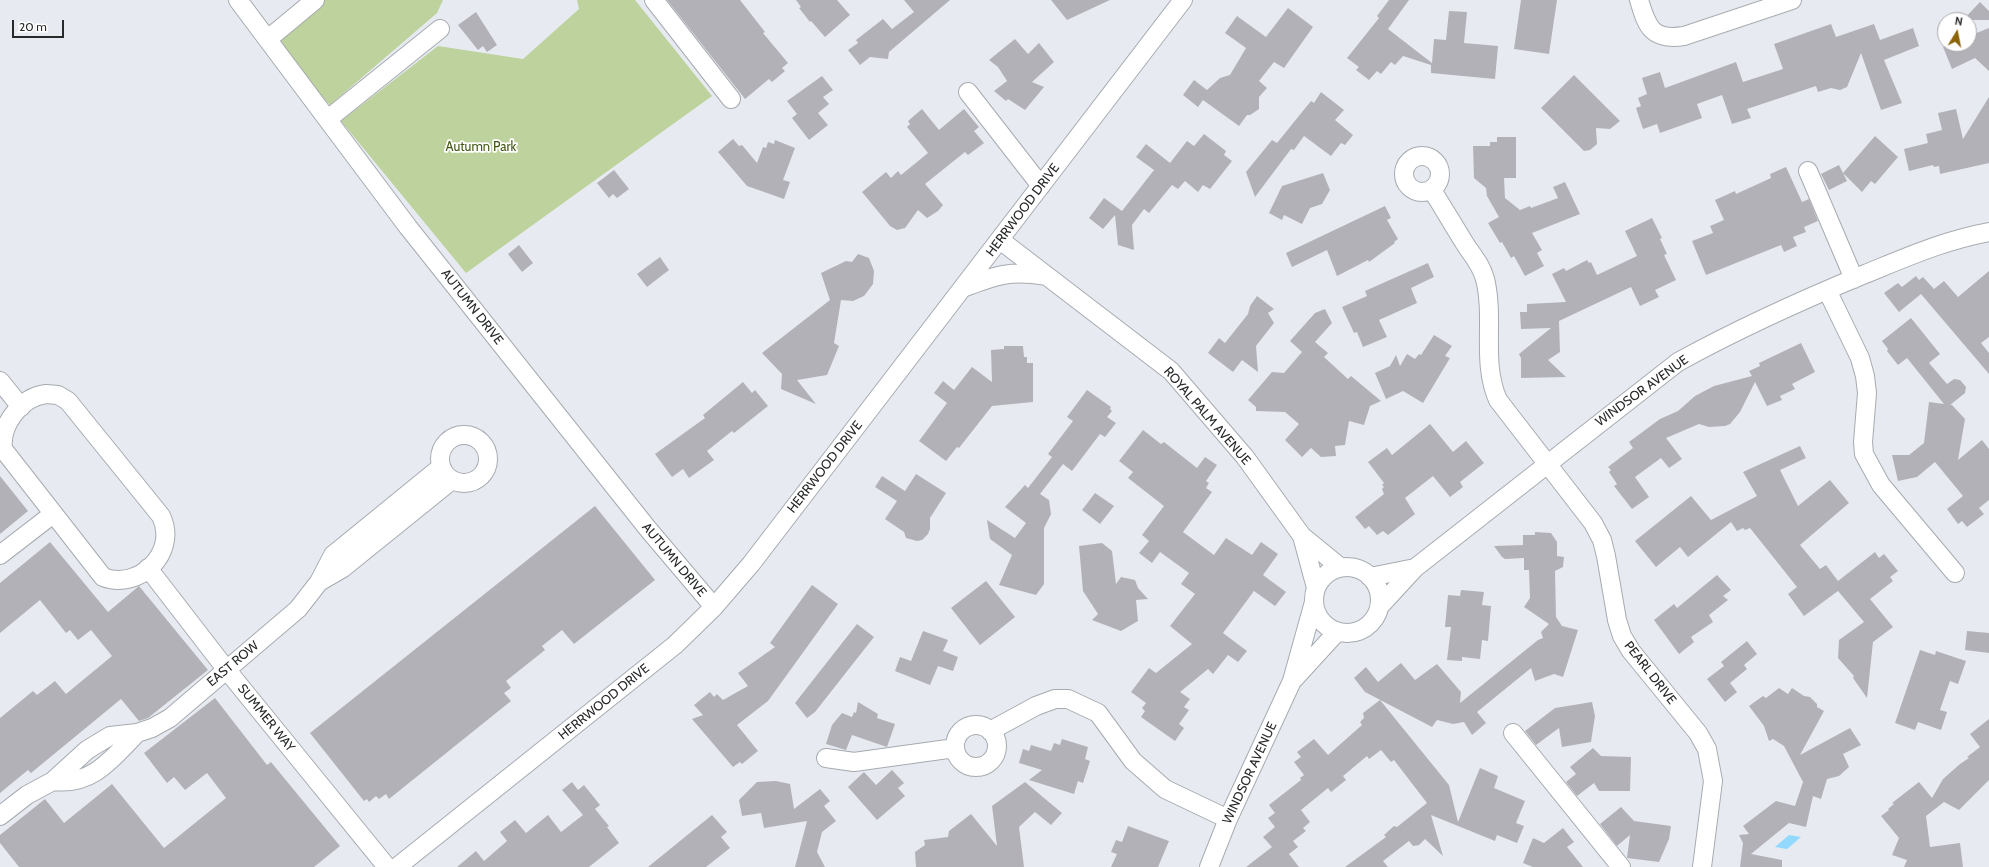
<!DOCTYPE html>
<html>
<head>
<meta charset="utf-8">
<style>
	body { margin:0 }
	#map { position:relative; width:1989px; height:867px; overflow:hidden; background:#e7ebf1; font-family:Cabin,sans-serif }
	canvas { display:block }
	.north { position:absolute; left:1937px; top:12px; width:40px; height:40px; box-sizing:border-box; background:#fff; border:1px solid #a9a9aa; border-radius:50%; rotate:10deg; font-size:11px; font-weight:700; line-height:16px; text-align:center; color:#27292b }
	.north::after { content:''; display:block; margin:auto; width:14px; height:18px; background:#8c6305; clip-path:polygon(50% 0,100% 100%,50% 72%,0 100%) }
	.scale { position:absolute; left:12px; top:20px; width:52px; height:18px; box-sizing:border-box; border:2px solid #27292b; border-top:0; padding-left:5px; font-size:12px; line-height:14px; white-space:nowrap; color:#27292b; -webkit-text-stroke:3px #fff; paint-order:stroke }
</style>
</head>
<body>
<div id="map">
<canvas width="1989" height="867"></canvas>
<div class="north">N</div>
<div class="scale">20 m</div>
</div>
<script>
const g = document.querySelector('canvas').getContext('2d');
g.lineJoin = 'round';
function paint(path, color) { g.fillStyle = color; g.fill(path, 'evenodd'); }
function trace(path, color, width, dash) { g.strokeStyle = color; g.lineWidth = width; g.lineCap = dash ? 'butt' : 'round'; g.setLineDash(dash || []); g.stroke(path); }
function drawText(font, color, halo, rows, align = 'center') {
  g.font = font + ' Cabin,sans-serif'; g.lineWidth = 3.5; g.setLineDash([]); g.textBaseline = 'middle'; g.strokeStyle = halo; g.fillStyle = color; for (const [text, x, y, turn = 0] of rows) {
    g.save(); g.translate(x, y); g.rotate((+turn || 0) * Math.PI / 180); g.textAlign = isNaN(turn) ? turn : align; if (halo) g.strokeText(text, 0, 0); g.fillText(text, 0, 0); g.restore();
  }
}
const green = new Path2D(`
	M319 0H443L437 13 330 105 268 39Z
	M577 0H635L712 96 466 273 341 121 438 46 523 59 579 9Z`);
const water = new Path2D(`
	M1789 835 1801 837 1787 849 1775 847Z`);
const building = new Path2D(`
	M667 0H740L765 32 763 33 788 63 782 68 785 71 772 82 769 79 745 99Z
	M796 0H837L850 15 825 37 811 21 810 22 799 8 801 7Z
	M904 0H950L889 52 888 59 870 57 860 65 848 50 858 43 856 40 883 19 892 29 914 12Z
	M1051 0H1110L1067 20Z
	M1389 0H1409L1388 29 1432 63 1434 39 1446 40 1449 11 1467 12 1464 43 1498 46 1495 79 1431 73V65L1403 56 1395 65 1391 62 1381 74 1377 71 1369 80 1356 70 1359 67 1347 58 1379 18 1377 16Z
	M1521 0H1557L1549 54 1514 49Z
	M1980 2 1989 11V20H1963Z
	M1288 8 1313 27 1284 68 1274 62 1259 81 1267 88 1259 97V109L1250 115H1247L1239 126 1203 100 1198 107 1183 95 1194 80 1207 90 1220 78 1230 75 1246 48 1225 33 1237 16 1266 37Z
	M476 12 497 45 487 52 483 46 478 50 458 25Z
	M1831 24 1836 37 1874 24 1880 40 1913 28 1919 46 1884 60 1902 103 1881 110 1861 53 1847 87 1840 90 1831 88 1818 92 1816 86 1747 109 1751 118 1732 124 1722 95 1697 104 1702 118 1660 133 1657 124 1643 129 1636 108 1641 106 1638 98 1647 94 1642 78 1660 72 1665 88 1736 62 1743 82 1783 69 1774 44Z
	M1989 28V71L1975 58 1952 69 1943 47 1950 44H1969V36Z
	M1015 39 1028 54 1039 43 1054 62 1032 82 1044 87 1025 110 1008 99 1006 101 994 91 1007 81 998 67 989 60Z
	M1574 75 1620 121 1610 129 1596 128 1597 144 1590 150 1584 151 1541 108Z
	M822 76 833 90 823 97 829 104 818 113 828 125 809 140 792 118 797 114 787 101Z
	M1321 92 1344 110 1335 120 1353 135 1345 145 1341 143 1331 156 1304 136 1294 150 1291 149 1255 197 1246 172 1272 140 1277 143 1311 101 1314 103Z
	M1989 97V163L1940 174 1939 166 1934 167 1933 165 1909 171 1904 149 1928 143 1926 134 1942 130 1938 113 1956 109 1963 139Z
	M922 109 939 130 964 109 979 127 974 131 984 143 968 155 965 152 925 184 943 205 938 211 927 218 918 210 905 228 897 230 890 226 862 192 886 172 891 178 898 171 901 175 928 153 907 127 910 124 908 121Z
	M1204 134 1226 151 1224 155 1232 161 1210 189 1203 185 1198 192 1185 181 1178 189 1172 185 1149 213 1144 209 1132 225 1134 250 1118 245 1115 215 1103 229 1089 218 1104 198 1122 211 1154 170 1136 157 1146 144 1170 163 1187 141 1194 146Z
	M1875 136 1898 157 1875 184 1871 181 1862 192 1843 173Z
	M1497 137H1516V178H1504L1505 198 1520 210 1530 206 1531 208 1558 198 1553 187 1565 182 1580 214 1532 233 1542 250 1537 253 1544 266 1525 276 1514 256 1511 258 1502 242 1500 243 1488 223 1499 217 1487 196 1486 188 1474 178 1473 146H1490V142H1497Z
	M733 139 739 146 742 145 757 163 763 147 766 148 768 142 774 144 775 140 795 148 783 180 790 182 784 199 747 186 718 152Z
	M1839 165 1847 181 1829 190 1821 174Z
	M1786 167 1802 202 1809 199 1818 221 1804 227 1806 232 1793 237 1797 246 1784 252 1781 245 1706 275 1692 241 1713 233 1710 226 1724 220 1715 200 1735 191 1736 194 1771 178 1770 174Z
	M614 170 629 189 617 198 613 194 609 198 597 183Z
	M1323 173 1330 190 1322 204 1310 208 1302 224 1284 215 1282 220 1269 213 1282 186Z
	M1385 206 1391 218 1387 220 1398 239 1394 242 1395 243 1369 262 1368 260 1337 276 1327 250 1292 267 1286 253Z
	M1652 218 1662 238 1660 239 1667 254 1664 255 1676 280 1655 290 1659 297 1640 306 1631 287 1559 321 1560 352 1548 360 1566 377 1521 378V358L1519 354 1551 328 1521 329 1520 312H1527V304L1566 302 1552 274 1564 268 1566 271 1587 260 1589 263 1591 262 1597 275 1637 256 1625 231Z
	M519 245 533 263 522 272 508 254Z
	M858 254 869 258 874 271 873 284 864 296 853 301 841 300 834 343 839 346 827 375 797 380 816 404 781 389 782 374 762 353 830 300 821 273 846 261 852 262Z
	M660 257 669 270 647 287 637 274Z
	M1428 263 1434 277 1411 288 1417 303 1379 320 1387 337 1363 347 1357 332 1354 333 1342 307 1367 296 1365 291Z
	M1989 271V337L1981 343 1989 353V374L1921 294 1899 312 1884 293 1898 283 1902 287 1916 276 1919 280 1923 277 1934 289 1944 281 1958 297Z
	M1257 296 1274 309 1268 313 1274 323 1256 346 1258 372 1242 360 1233 372 1208 353 1219 338 1225 343 1248 314 1250 306Z
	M1325 309 1332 323 1315 342 1328 353 1324 357 1348 379 1351 376 1381 401 1370 406 1364 425 1349 421 1345 445 1335 446 1336 456 1321 457 1311 448 1302 457 1285 440 1299 424 1285 412 1256 411V407L1248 400 1272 372 1284 373 1302 352 1290 341 1315 313Z
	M1911 318 1940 354 1929 363 1947 384 1954 379 1960 380 1966 387 1965 393 1950 405H1952L1965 419 1958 460 1982 440 1989 449V500L1979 508 1984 514 1967 527 1962 521 1958 524 1947 509 1963 496 1935 462 1917 477 1898 481 1892 455H1909L1924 443 1929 402 1944 404 1907 358 1898 365 1887 351 1888 349 1882 341Z
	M1434 335 1452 346 1445 356 1450 358 1423 403 1403 391 1386 399 1375 373 1390 366 1396 355 1400 366 1407 354 1415 359 1419 354 1421 355Z
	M1801 343 1815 372 1792 384 1795 389 1780 396 1782 400 1767 406 1755 382 1740 412 1730 424 1725 426 1709 427 1699 424 1666 438 1682 459 1669 468 1661 458 1635 477 1649 497 1632 509 1614 486 1617 484 1609 472 1611 470 1608 467 1633 448 1629 442 1660 419 1678 411 1695 396 1714 386 1752 376 1749 371 1760 366 1759 363Z
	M1004 346H1023L1024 357H1027V363H1033V402L992 406 959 448 957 447 946 461 919 441 947 403 934 393 943 381 954 390 972 367 992 382 991 350 1004 349Z
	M743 382 752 393 755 390 768 406 734 433 732 431 707 451 714 460 689 478 683 469 672 477 655 454 705 418 703 415Z
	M1087 390 1111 407 1110 409 1112 411 1107 417 1116 423 1105 437 1100 434 1072 471 1063 464 1040 494 1049 500 1051 514 1044 528V584L1036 595 999 585 1012 555 990 539 987 520 1015 538 1026 523 1005 507 1025 485 1028 488 1052 457 1048 454 1073 421 1067 417Z
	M1430 424 1453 452 1466 441 1484 463 1460 482 1463 487 1450 497 1433 476 1405 498 1415 514 1388 535 1383 531 1377 535 1369 526 1365 529 1355 517 1384 494 1382 489 1384 487 1382 485 1384 483 1368 462 1387 448 1392 455Z
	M1143 430 1161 444 1164 442 1197 468 1205 457 1217 465 1206 481 1209 483 1206 488 1212 492 1183 532 1214 555 1226 538 1252 555 1261 542 1278 554 1263 575 1286 592 1275 606 1254 591 1223 633 1247 651 1238 662 1228 655 1213 674 1208 669 1180 692 1190 699 1184 707 1189 710 1179 724 1184 728 1175 741 1141 717 1145 711 1142 708 1146 703 1131 692 1149 668 1156 673 1192 644 1170 626 1195 594 1181 584 1189 573 1160 552 1152 563 1139 553 1149 541 1142 535 1164 506 1128 478 1133 472 1119 461Z
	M1800 446 1806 458 1780 470 1798 506 1830 480 1849 503 1800 545 1820 569 1826 565 1838 581 1875 552 1879 558 1884 554 1898 571 1890 577 1893 581 1870 599 1893 627 1873 642 1867 698 1853 678 1854 676 1838 658 1839 640 1864 622 1838 591 1804 616 1788 594 1797 587 1750 528 1745 530 1743 528 1737 531 1731 522 1688 557 1680 547 1656 567 1635 541 1691 496 1711 520 1757 496 1743 472Z
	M916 474 946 493 930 518V529L928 534 922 540 917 541 906 538 904 532 885 519 897 501 875 487 882 476 905 491Z
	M0 476 28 511 0 534Z
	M1095 493 1114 506 1100 524 1082 510Z
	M595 506 655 580 574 644 562 630 542 646 545 650 506 681 511 688 504 693 511 701 389 799 386 794 379 799 376 796 369 802 367 799 364 801 310 733Z
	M1535 532 1551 533 1557 542V556L1564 557 1563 567 1555 571 1556 617 1562 626 1578 630 1563 677 1554 674 1535 681 1531 668 1477 712 1486 723 1472 735 1464 722 1453 724 1437 720 1432 727 1365 692 1354 678 1366 667 1378 682 1401 663 1415 680 1437 664 1461 692 1460 703 1538 640 1543 638 1541 632 1549 624 1524 607 1530 598 1529 570H1524V558L1505 559 1502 557 1494 546 1523 545V535H1535Z
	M50 542 108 612 139 586 208 670 148 718 139 721 121 699 31 773 28 770 0 793V718L33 691 37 695 55 681 66 694 112 656 91 630 78 640 70 630 66 633 40 600 0 633V583Z
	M1102 543 1112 551 1116 584 1121 577 1135 580 1138 588 1148 599 1136 600 1138 621 1121 631 1092 620 1098 614 1083 591 1079 546Z
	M1717 575 1731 590 1723 596 1728 600 1709 615 1713 622 1691 637 1694 642 1679 654 1654 620 1674 604 1677 608Z
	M986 581 1015 617 980 645 951 608Z
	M812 585 838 604 768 701 737 725 758 751 742 764 740 762 733 767 692 719 703 715 694 705 710 692 714 697 717 694 723 700 748 686 738 673 775 647 770 643Z
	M1461 590 1484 592 1482 605 1491 606 1488 641 1482 640 1480 659 1462 657V661L1447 660 1451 627H1445L1448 595 1460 596Z
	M857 624 874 637 815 712 807 718 795 703Z
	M923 631 948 640 943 651 958 657 953 671 938 666 930 685 895 671 900 657 911 661Z
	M1967 631 1989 633V653L1965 650Z
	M1747 641 1757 654 1744 665 1747 669 1730 683 1737 692 1725 702 1707 679 1724 666 1721 662Z
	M1920 650 1935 655 1936 651 1966 661 1958 684 1950 681 1940 710 1947 712 1941 730 1918 722 1915 730 1895 723Z
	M1779 688 1788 694 1792 688 1804 696 1810 697 1817 704V707L1824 711 1800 755 1850 728 1861 745 1843 754 1849 767 1839 776 1827 779 1821 799 1813 796 1806 827 1789 823 1751 854 1782 860V867H1740L1743 843 1739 835 1749 834 1743 826 1776 801 1795 806 1803 782 1784 746 1773 739 1769 741 1764 726 1749 706 1763 696 1766 698Z
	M215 698 267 765 271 762 340 846 314 867H19L0 843V835L45 799 64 823 112 784 164 848 226 798 207 773 185 790 174 777 167 783 144 753Z
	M1380 700 1449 785 1458 822 1480 768 1498 776 1494 788 1525 801 1516 823 1524 826 1517 843 1497 835 1495 841 1431 815 1443 856 1425 839 1419 845 1413 846 1409 841 1383 861 1388 867H1345L1386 837 1384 835 1394 826 1397 827 1427 803 1394 760 1391 762 1381 750 1369 759 1367 756 1343 776 1346 780 1331 792 1328 788 1301 810 1310 822 1303 828 1306 831 1293 841 1298 847 1289 854 1299 867H1246L1272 847 1263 837 1275 827 1268 818 1275 813 1269 805 1301 780 1300 778 1304 775 1294 762 1301 757 1297 752 1314 739 1328 755 1362 725 1360 722 1364 718 1363 713Z
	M858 702 878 714 877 718 895 724 887 747 852 735 846 750 826 744 832 725 842 713 852 717 854 712 856 713Z
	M1592 702 1595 716 1591 742 1562 747 1559 728 1536 745 1525 731 1555 708Z
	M1989 719V780L1959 810 1944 802 1926 816 1930 847 1960 843 1963 867H1904L1907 860 1892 855 1899 838 1881 816 1889 810 1888 809 1894 804 1892 803 1919 782 1932 798 1943 779 1960 764 1969 758 1967 757 1980 747 1970 734Z
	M1062 739 1088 747 1085 759 1090 761 1083 783 1078 781 1074 794 1029 780 1042 770 1019 763 1023 749 1029 751 1031 745 1051 751 1054 743 1060 745Z
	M1593 748 1601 756 1631 757 1630 791H1599L1594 783 1577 796 1566 782 1576 774 1570 767Z
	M892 770 904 783 898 788 905 796 877 820 848 787 864 772 876 785Z
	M776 781 790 784 794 809 820 789 830 801 824 806 836 821 822 832 817 852 825 867H795L807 821 764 828 761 813 742 816 739 800 757 782Z
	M572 782 578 790 584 785 600 805 595 809 609 826 607 827 619 843 589 867H457L476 851 484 861 507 841 500 832 515 820 526 833 548 815 561 832 583 815 562 790Z
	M1025 782 1062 813 1051 825 1035 812 1019 827 1024 867H916L915 852 925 845 924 840 948 837 949 831 971 814 997 846 992 806Z
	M1621 807 1634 821 1671 826 1669 839 1659 862 1627 858 1630 835 1617 846 1600 824Z
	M712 815 727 832 721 837 730 848 706 867H648Z
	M1128 826 1169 841 1158 867H1111L1117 854 1111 852 1116 840 1122 842Z
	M1563 828 1574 842 1567 847 1583 867H1533L1523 863 1533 838 1544 843Z`);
const minor = new Path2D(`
	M238 0 408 227 648 529 714 607
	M654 0 731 99
	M1639 0C1647 27 1652 41 1684 36L1792 0
	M268 39 315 0
	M968 92 1041 186
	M328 119 440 29
	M1404 174a18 18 0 1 1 36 0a18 18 0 1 1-36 0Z
	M1808 171 1854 279
	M1432 190C1444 209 1455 228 1467 247 1474 257 1482 267 1485 279 1495 319 1481 362 1498 400L1593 523 1602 540 1606 556 1617 620 1622 636 1631 651 1698 733 1707 749 1713 781 1702 867
	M1000 240 1171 371 1245 457 1302 536 1340 567
	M963 288C996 275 1011 270 1046 276
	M1827 290 1860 358 1865 376 1867 393 1863 442 1864 454 1881 485 1955 573
	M0 381 21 407
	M46 394 58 395 68 401 161 516C179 553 138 591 103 577L3 449C0 425 21 397 46 394Z
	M440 459a24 24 0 1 1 48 0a24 24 0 1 1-48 0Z
	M1302 536 1316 588
	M0 555 53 514
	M1314 600a33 33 0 1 1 66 0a33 33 0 1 1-66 0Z
	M148 568 226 669 387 867
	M1370 577 1415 568
	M319 582 343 568 452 480
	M1379 607 1415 568 1678 362C1738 329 1802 300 1865 274 1907 257 1945 240 1989 232
	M1294 679 1337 632
	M955 746a21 21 0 1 1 42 0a21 21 0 1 1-42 0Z
	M990 731 1036 706 1055 699H1068L1098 713 1133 761 1165 789 1228 819
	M1513 733 1621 867
	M826 758 854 762 955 748
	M53 781C92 786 112 759 137 733
	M0 816 27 795 53 781 87 750 100 742 110 736 137 733 152 728 170 718 298 609 319 582 333 555 441 467
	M397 867 675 645 714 607 751 564 1183 0
	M1209 867 1228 819 1292 681 1314 602`);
const parkNames = [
	["Autumn Park",481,147]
];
const streetNames = [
	["HERRWOOD DRIVE",1023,210,-53],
	["AUTUMN DRIVE",472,307,52],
	["WINDSOR AVENUE",1642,391,-36],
	["ROYAL PALM AVENUE",1207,416,49],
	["HERRWOOD DRIVE",825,467,-52],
	["AUTUMN DRIVE",674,560,50],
	["EAST ROW",233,664,-40],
	["PEARL DRIVE",1650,673,52],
	["HERRWOOD DRIVE",604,702,-39],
	["SUMMER WAY",266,718,51],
	["WINDSOR AVENUE",1250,773,-65]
];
paint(green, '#bdd29c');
paint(water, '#91d9ff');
paint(building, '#b3b1b8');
trace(minor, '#a6abb0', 20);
trace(minor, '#fff', 18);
drawText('13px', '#445916', '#fff', parkNames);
drawText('13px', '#27292b', '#fff', streetNames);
</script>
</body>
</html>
